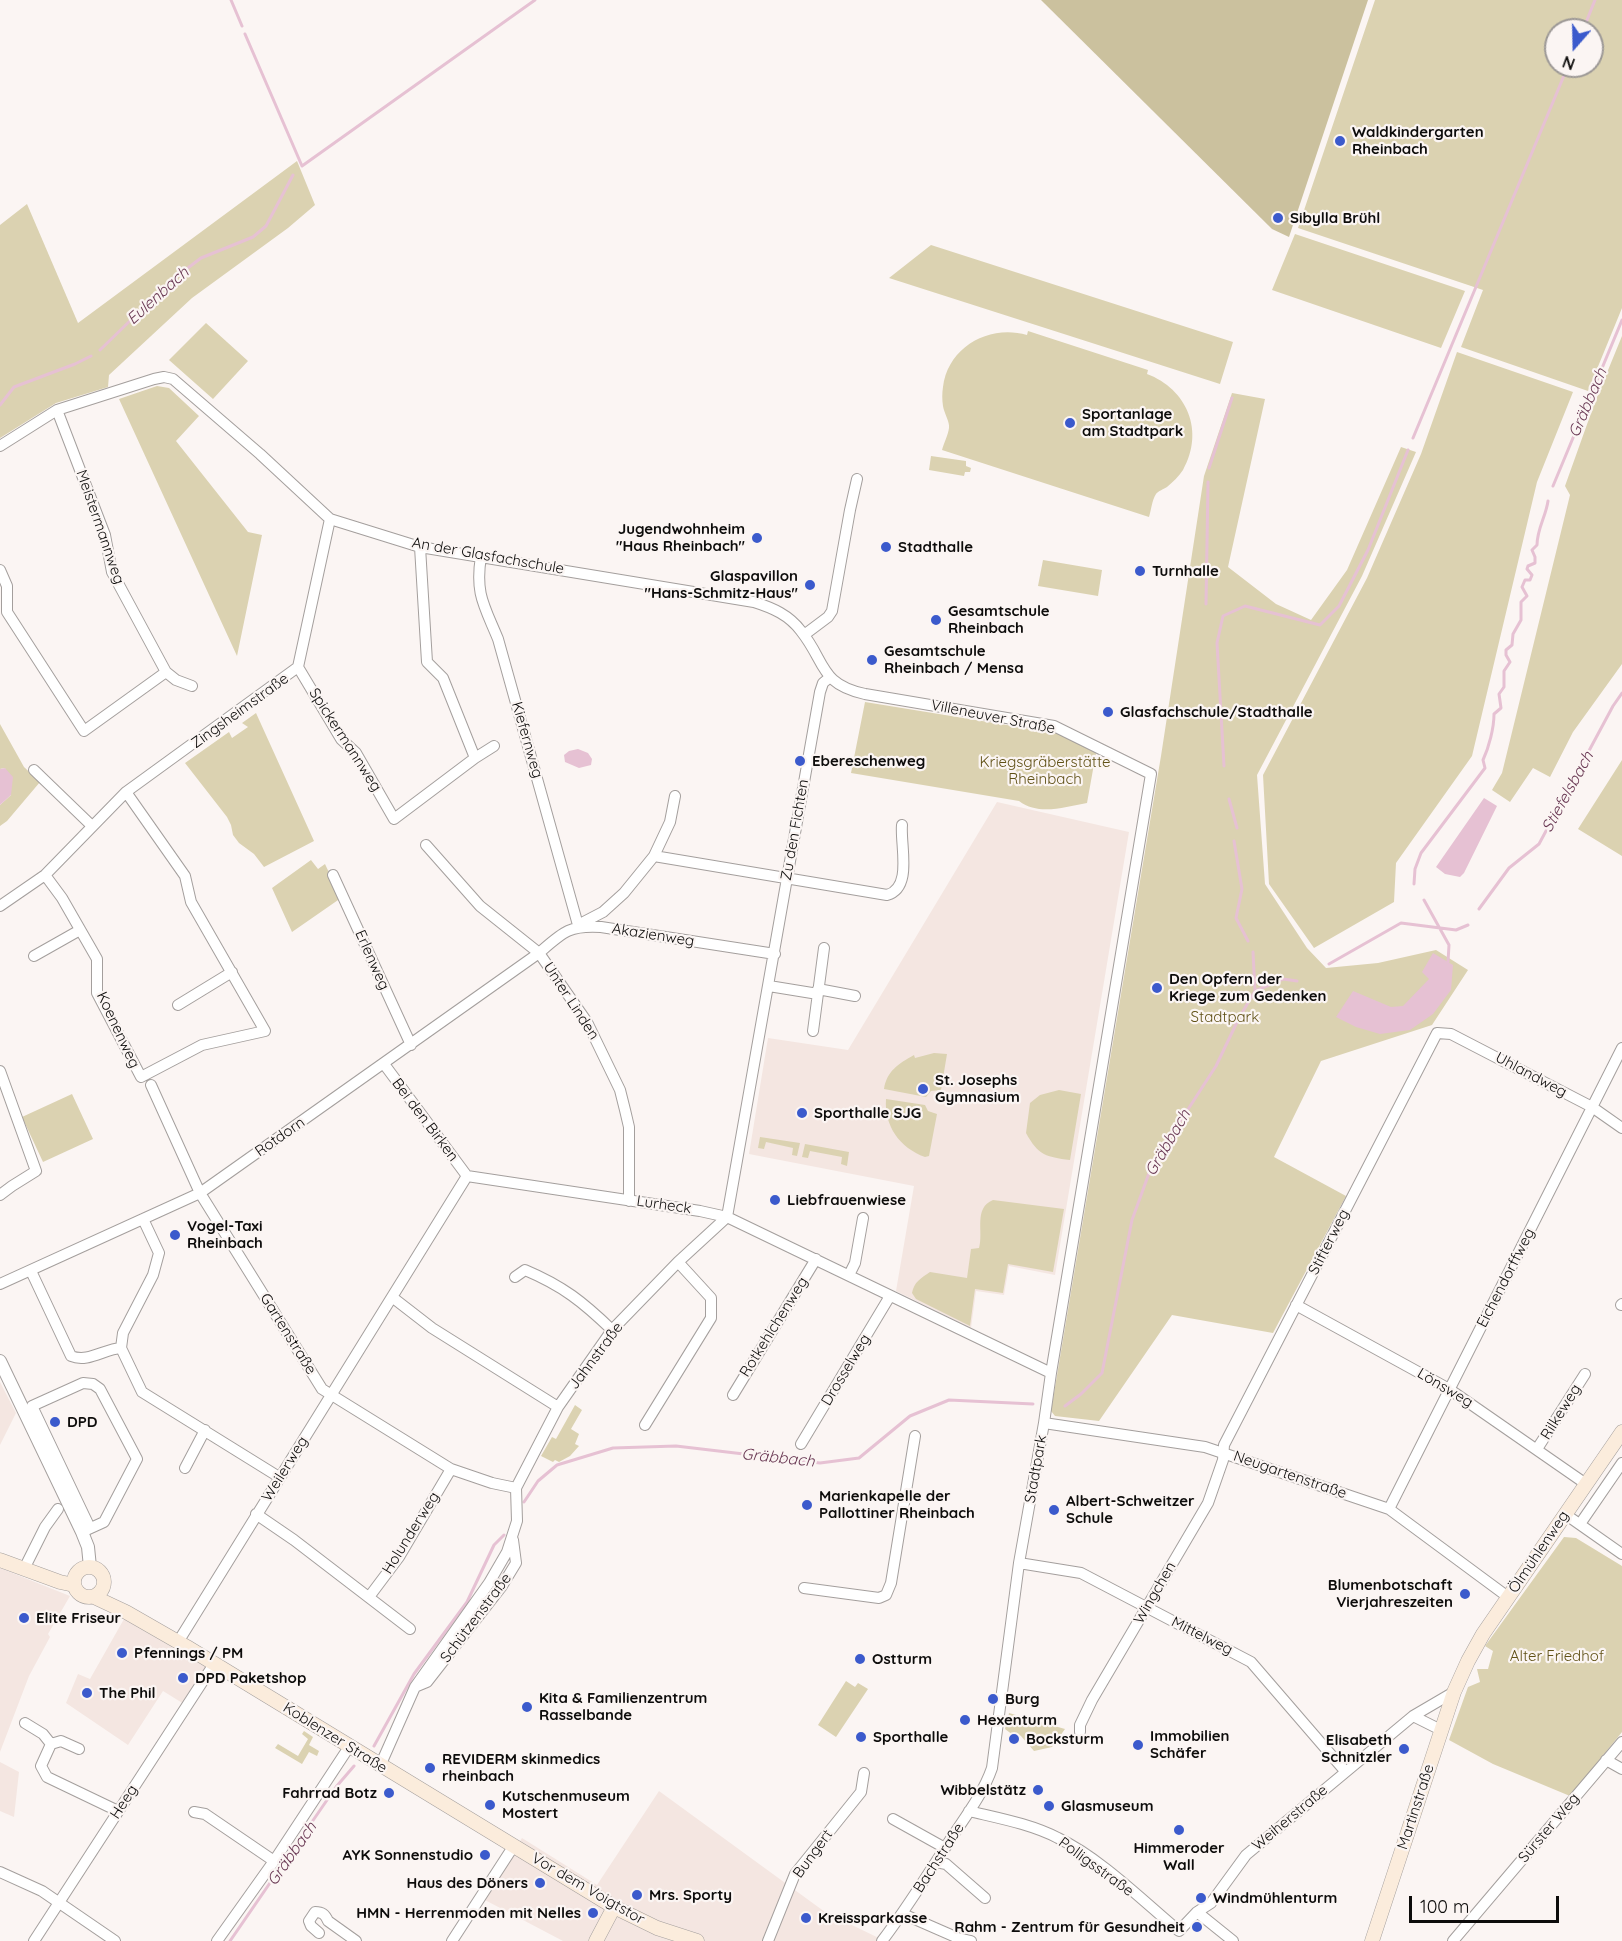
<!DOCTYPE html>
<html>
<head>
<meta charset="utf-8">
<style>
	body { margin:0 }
	#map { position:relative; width:1622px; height:1941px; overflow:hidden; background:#fbf5f3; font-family:Quicksand,sans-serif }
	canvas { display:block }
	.north { position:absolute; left:1544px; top:18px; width:60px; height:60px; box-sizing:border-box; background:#fbf5f3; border:2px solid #9c9896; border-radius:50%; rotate:200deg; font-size:16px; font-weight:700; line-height:24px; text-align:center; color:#0d0c0b }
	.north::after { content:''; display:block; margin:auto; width:21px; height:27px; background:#3b5acc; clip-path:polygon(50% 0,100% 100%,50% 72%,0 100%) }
	.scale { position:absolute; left:1409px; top:1896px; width:150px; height:27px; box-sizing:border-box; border:3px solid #0d0c0b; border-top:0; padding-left:8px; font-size:18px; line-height:21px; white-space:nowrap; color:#0d0c0b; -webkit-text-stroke:4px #fbf5f3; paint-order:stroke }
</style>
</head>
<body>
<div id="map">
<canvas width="1622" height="1941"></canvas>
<div class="north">N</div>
<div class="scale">100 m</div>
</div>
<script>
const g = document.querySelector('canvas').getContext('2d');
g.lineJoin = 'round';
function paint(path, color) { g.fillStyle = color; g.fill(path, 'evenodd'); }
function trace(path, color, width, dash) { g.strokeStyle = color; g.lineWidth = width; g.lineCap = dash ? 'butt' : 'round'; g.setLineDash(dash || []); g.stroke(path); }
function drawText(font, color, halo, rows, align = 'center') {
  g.font = font + ' Quicksand,sans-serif'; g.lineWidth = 4.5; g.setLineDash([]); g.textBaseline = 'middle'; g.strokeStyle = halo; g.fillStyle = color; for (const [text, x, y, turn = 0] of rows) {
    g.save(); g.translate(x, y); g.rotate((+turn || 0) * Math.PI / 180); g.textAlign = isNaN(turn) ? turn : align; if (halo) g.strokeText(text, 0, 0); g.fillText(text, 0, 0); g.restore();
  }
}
const built = new Path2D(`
	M997 802 1129 832 1055 1275 1009 1266 1004 1295 976 1291 971 1328 896 1291 914 1186 749 1154 768 1038 848 1050Z
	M0 1382 16 1413 0 1445Z
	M0 1568 70 1596 48 1634 50 1637 29 1676 0 1752Z
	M124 1619 207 1667 184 1704 163 1691 128 1745 66 1703 78 1674 90 1679Z
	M0 1762 19 1772 14 1817 0 1811Z
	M659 1791 825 1912 885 1941H563L483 1899 522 1838 597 1885Z`);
const green = new Path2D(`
	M1375 0H1622V308L1588 391 1461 347 1483 290 1298 228ZM1556 30H1592V66H1556Z
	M297 161 315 205 288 228 192 298 109 375 108 387 56 403 0 438V225L27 204 78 323Z
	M1295 234 1465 291 1441 348 1272 290Z
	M931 245 1233 342 1220 384 889 278Z
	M206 323 248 361 213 399 169 360Z
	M1028 331 1148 370 1147 374C1187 389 1205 431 1183 470 1179 476 1173 482 1167 487 1164 489 1158 491 1156 494 1152 500 1151 511 1149 517L942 450C944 443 948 435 949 428 950 422 944 413 943 406 942 400 942 393 943 387 948 347 989 324 1027 335Z
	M1622 336V664L1573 732 1550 777 1533 768 1510 802 1492 790 1502 773 1570 495 1565 486 1595 402Z
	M1457 352 1573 392 1537 482 1472 756 1396 863 1394 902 1314 948 1269 884 1263 775 1367 578 1421 454Z
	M157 386 169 388 199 416 176 441 248 532 262 535 237 656 119 399Z
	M1232 393 1265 399 1228 567 1276 604 1311 620 1347 570 1401 447 1416 452 1362 576 1257 775 1265 884 1307 948 1326 968 1378 963 1436 950 1468 970 1432 1025 1321 1061 1274 1157 1346 1196 1273 1333 1172 1315 1099 1421 1055 1416 1051 1411 1161 756 1204 476Z
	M931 456 966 461V466L971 468 970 472H965L964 476 929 470Z
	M1043 560 1102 570 1098 596 1038 586Z
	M865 702 1056 733 1096 753 1087 803C1064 807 1039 816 1019 801L851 773Z
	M256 713 314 841 264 867 254 854 239 843 233 835 231 825 227 817 185 763 229 732 232 738 248 727 242 723Z
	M0 724 24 767 40 782 7 821 0 826V805L11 795 5 768 0 769Z
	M1622 760V856L1578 829Z
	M311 860 318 869 325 864 341 898 292 932 272 888Z
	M934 1053 947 1054 941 1090 931 1091 926 1097 884 1089C887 1071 898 1064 914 1055L915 1058Z
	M1059 1090 1081 1094 1070 1160C1046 1157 1038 1155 1026 1133L1030 1103 1040 1095Z
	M72 1094 93 1139 43 1162 22 1117Z
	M886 1099 925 1105 928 1111 937 1114 929 1156 925 1157C900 1148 884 1126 886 1099Z
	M760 1137 800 1143 797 1156 792 1155 793 1148 766 1142 764 1149 758 1148Z
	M805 1144 849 1152 847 1166 841 1164 842 1157 810 1151 808 1158 802 1157Z
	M993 1200 1064 1209 1053 1272 1008 1264 1003 1293 975 1289 970 1326 916 1299 912 1293C914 1282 921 1278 930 1272L967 1278 971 1249 979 1248C984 1232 973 1208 993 1200Z
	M575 1405 582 1410 571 1429 579 1434 575 1444 579 1446 570 1456 559 1462 555 1460 553 1462 541 1456 552 1437 556 1439Z
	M1564 1537 1576 1538 1622 1566V1732L1570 1796 1493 1764 1449 1740 1468 1687 1480 1682 1477 1669H1488L1493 1651 1485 1646Z
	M846 1681 855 1687 858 1683 868 1689 836 1737 818 1725Z
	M1009 1713 1065 1729 1052 1747 1034 1751 1021 1736 1015 1733 1013 1735 1005 1729Z
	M304 1731 313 1737 309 1745 319 1751 317 1756 309 1752 302 1764 275 1748 278 1744 298 1756 308 1739 302 1734Z`);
const forest = new Path2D(`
	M1041 0H1368L1289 237 1272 229Z`);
const water = new Path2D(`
	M578 749 588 753 592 759 591 765 579 768 565 762 564 755 569 751Z
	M5 768 13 777 11 795 0 805V769Z
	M1484 798 1497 806 1464 873 1460 877 1445 874 1436 867Z
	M1433 953 1453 965 1451 990 1433 1014 1410 1030 1380 1034 1356 1027 1336 1017 1353 991 1391 1007 1403 1006 1429 979 1422 972Z`);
const stream = new Path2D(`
	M231 0 242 26
	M1583 30 1595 0
	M245 34 302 166 535 0
	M100 350 172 280 201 258 253 237 266 226 293 175
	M0 405 14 387 75 364 91 356
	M1413 438 1568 66
	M1209 468 1232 398
	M1553 486 1622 320
	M1206 604 1208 482
	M1224 766 1217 643 1223 616 1245 606 1320 625 1339 606 1368 550 1408 450
	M1229 799 1237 828
	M1234 841 1242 889 1236 918 1248 941
	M1414 884 1415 869 1421 853 1485 768 1483 760C1489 747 1494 728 1494 714L1501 708 1499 694 1504 687V671L1510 662 1506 655V650L1512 645 1513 634 1521 620V602L1527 596 1522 587 1525 580H1530L1532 575 1527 569 1528 566 1535 563V557L1532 550 1537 545C1537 529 1546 516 1548 501
	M1424 900 1449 945 1448 962
	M1479 909 1509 868 1539 844 1613 706 1622 693
	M1253 952 1255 991
	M1329 964 1401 923 1456 930 1468 925
	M1065 1406 1081 1394 1102 1373 1132 1220 1152 1165 1216 1066 1239 1018 1255 991 1283 979 1297 981
	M524 1502 538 1481 557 1465 613 1448 676 1446 820 1463 859 1458 910 1416 949 1400 1033 1404
	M374 1746 414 1674 467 1602 494 1545 504 1535
	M230 1941 336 1787 354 1766`);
const minor = new Path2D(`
	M57 410 105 535 112 572 166 672 176 680 192 686
	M0 446 57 410 154 379 164 377 173 379 260 454 330 519 420 547 754 602C773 608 789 615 801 631 826 662 819 684 865 694L1054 726 1151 774 1051 1373 1044 1423 1019 1563 992 1768C982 1797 961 1822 945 1848 924 1880 905 1911 882 1941
	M420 547 427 662 443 678 475 758
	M481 556C475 594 484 605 498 639L578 925 603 912 624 893 654 856 670 822 675 796
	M0 570 7 586V612L84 731 166 672
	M804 635 828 617 832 611 850 510 857 479
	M298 667 341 739 356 753 394 819 475 758 494 746
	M34 770 92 826
	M426 845 480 906 539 953 587 1022 620 1090 625 1110 629 1127V1201
	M654 856 887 895C913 888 900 845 902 825
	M45 875 62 898 97 959V993L141 1077 202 1045 265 1031 191 902 185 876 126 792
	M333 875 411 1045
	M0 906 45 875 126 792 298 667 330 519
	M34 956 80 930
	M769 986 818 994
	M818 989 855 996
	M178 1005 232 972
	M813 1031 824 948
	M384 1064 467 1176
	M0 1071 36 1171 12 1186 0 1195
	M151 1085 200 1193 322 1389 451 1469 492 1483 516 1488
	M467 1176 700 1211 727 1217 1051 1373
	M727 1217 820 692 823 683 829 678
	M143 1219 159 1253 153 1275 123 1333 121 1348 142 1392 279 1477
	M31 1271 71 1356C88 1363 104 1349 121 1348
	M849 1275 855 1263 863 1218
	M515 1277 525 1270C563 1286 583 1302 612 1330
	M0 1284 200 1193 539 953C563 932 569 925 601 927L775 954
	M392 1297 432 1328 558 1407
	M1296 1305 1449 1389 1586 1484
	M1621 1305 1622 1304
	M733 1395 816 1259
	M1044 1423 1205 1447 1389 1509 1508 1597
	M645 1425 711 1318V1298L678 1262
	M801 1444 890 1296
	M1537 1449 1585 1374
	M185 1468 205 1430
	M1389 1509 1622 1048
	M256 1514 294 1540 410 1629
	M1565 1514 1622 1554
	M1580 1524 1622 1463
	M82 1532 104 1522 137 1459 100 1389 93 1384 83 1383 32 1406 90 1528
	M1019 1563 1081 1573 1251 1662 1345 1771
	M24 1569 45 1527 58 1509
	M804 1588 879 1598 886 1595 891 1583 915 1436
	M369 1597 399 1557 451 1469
	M178 1642 467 1176
	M415 1687 427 1682 502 1586 516 1563 513 1540
	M1413 1716 1441 1730
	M25 1723 43 1734 51 1744 41 1766 47 1777 118 1811
	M1080 1732V1725L1092 1700 1208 1503 1223 1460 1224 1445 1437 1033 1451 1034 1592 1107 1622 1128
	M51 1744 61 1741 79 1749
	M1606 1760 1622 1769
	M380 1766 415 1687 489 1583 507 1552 517 1521 516 1488 558 1407 612 1330 678 1262 727 1217
	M969 1811C998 1818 1031 1824 1058 1838 1100 1858 1143 1901 1179 1931L1197 1912 1211 1903 1246 1855 1413 1716 1454 1692
	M194 1812 205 1814 274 1861
	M893 1819 945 1848
	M936 1862 946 1864 985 1898
	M0 1872 42 1891 115 1941
	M1197 1912 1233 1941
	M903 1914 958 1938 971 1941
	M319 1933 311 1926 309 1921 315 1912C322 1912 325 1914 328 1921L356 1941
	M34 1941 214 1664
	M217 1941 274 1861 349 1747
	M452 1941 513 1847
	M768 1941 795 1874 861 1792 864 1773
	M1453 1941 1622 1742`);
const tertiary = new Path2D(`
	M0 1361 82 1532 88 1547 90 1567`);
const secondary = new Path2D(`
	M0 1560 60 1582 74 1585
	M74 1582a15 15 0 1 1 30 0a15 15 0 1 1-30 0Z
	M94 1597 126 1612 187 1647 614 1907 657 1928 697 1941
	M596 1941 614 1907
	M1372 1941 1454 1692 1468 1661 1483 1634 1622 1432`);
const markers = [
	[1340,141,6,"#3b5acc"],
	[1278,218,6,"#3b5acc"],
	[1070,423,6,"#3b5acc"],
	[757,538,6,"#3b5acc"],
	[886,547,6,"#3b5acc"],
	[1140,571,6,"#3b5acc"],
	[810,585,6,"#3b5acc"],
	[936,620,6,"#3b5acc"],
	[872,660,6,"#3b5acc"],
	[1108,712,6,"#3b5acc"],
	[800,761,6,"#3b5acc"],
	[1157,988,6,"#3b5acc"],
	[923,1089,6,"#3b5acc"],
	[802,1113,6,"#3b5acc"],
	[775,1200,6,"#3b5acc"],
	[175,1235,6,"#3b5acc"],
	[55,1422,6,"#3b5acc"],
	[807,1505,6,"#3b5acc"],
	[1054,1510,6,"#3b5acc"],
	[1465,1594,6,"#3b5acc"],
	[24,1618,6,"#3b5acc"],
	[122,1653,6,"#3b5acc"],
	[860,1659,6,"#3b5acc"],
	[183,1678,6,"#3b5acc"],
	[87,1693,6,"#3b5acc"],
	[993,1699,6,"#3b5acc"],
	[527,1707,6,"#3b5acc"],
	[965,1720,6,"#3b5acc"],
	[861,1737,6,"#3b5acc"],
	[1014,1739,6,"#3b5acc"],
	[1138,1745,6,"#3b5acc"],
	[1404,1749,6,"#3b5acc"],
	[430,1768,6,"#3b5acc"],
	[1038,1790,6,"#3b5acc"],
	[389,1793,6,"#3b5acc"],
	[490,1805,6,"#3b5acc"],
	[1049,1806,6,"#3b5acc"],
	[1179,1830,6,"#3b5acc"],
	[485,1855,6,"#3b5acc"],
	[540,1883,6,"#3b5acc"],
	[637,1895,6,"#3b5acc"],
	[1201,1898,6,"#3b5acc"],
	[593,1913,6,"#3b5acc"],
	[806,1918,6,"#3b5acc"],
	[1197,1927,6,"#3b5acc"]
];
const poiNames = [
	["Waldkindergarten",1352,132],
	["Rheinbach",1352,149],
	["Sibylla Brühl",1290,218],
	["Sportanlage",1082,414],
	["am Stadtpark",1082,431],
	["Jugendwohnheim",745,529,"right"],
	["\"Haus Rheinbach\"",745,546,"right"],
	["Stadthalle",898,547],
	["Turnhalle",1152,571],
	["Glaspavillon",798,576,"right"],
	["\"Hans-Schmitz-Haus\"",798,593,"right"],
	["Gesamtschule",948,611],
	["Rheinbach",948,628],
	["Gesamtschule",884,651],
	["Rheinbach / Mensa",884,668],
	["Glasfachschule/Stadthalle",1120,712],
	["Ebereschenweg",812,761],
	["Den Opfern der",1169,979],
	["Kriege zum Gedenken",1169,996],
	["St. Josephs",935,1080],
	["Gymnasium",935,1097],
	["Sporthalle SJG",814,1113],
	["Liebfrauenwiese",787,1200],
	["Vogel-Taxi",187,1226],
	["Rheinbach",187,1243],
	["DPD",67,1422],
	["Marienkapelle der",819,1496],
	["Pallottiner Rheinbach",819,1513],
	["Albert-Schweitzer",1066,1501],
	["Schule",1066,1518],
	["Blumenbotschaft",1453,1585,"right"],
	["Vierjahreszeiten",1453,1602,"right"],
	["Elite Friseur",36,1618],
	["Pfennings / PM",134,1653],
	["Ostturm",872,1659],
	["DPD Paketshop",195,1678],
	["The Phil",99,1693],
	["Kita & Familienzentrum",539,1698],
	["Rasselbande",539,1715],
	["Burg",1005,1699],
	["Hexenturm",977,1720],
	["Immobilien",1150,1736],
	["Schäfer",1150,1753],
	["Sporthalle",873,1737],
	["Bocksturm",1026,1739],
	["Elisabeth",1392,1740,"right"],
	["Schnitzler",1392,1757,"right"],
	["REVIDERM skinmedics",442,1759],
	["rheinbach",442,1776],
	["Wibbelstätz",1026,1790,"right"],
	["Fahrrad Botz",377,1793,"right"],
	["Kutschenmuseum",502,1796],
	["Mostert",502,1813],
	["Glasmuseum",1061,1806],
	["Himmeroder",1179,1848,"center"],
	["Wall",1179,1865,"center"],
	["AYK Sonnenstudio",473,1855,"right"],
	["Haus des Döners",528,1883,"right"],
	["Mrs. Sporty",649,1895],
	["Windmühlenturm",1213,1898],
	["HMN - Herrenmoden mit Nelles",581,1913,"right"],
	["Kreissparkasse",818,1918],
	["Rahm - Zentrum für Gesundheit",1185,1927,"right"]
];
const streetNames = [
	["Meistermannweg",100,527,71],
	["An der Glasfachschule",488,556,10],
	["Zingsheimstraße",240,711,-36],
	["Villeneuver Straße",993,717,11],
	["Spickermannweg",345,740,57],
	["Kiefernweg",527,740,74],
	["Zu den Fichten",795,830,-80],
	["Akazienweg",653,935,9],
	["Erlenweg",372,960,66],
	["Unter Linden",571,1001,57],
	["Koenenweg",118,1030,65],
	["Uhlandweg",1531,1075,28],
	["Bei den Birken",425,1120,53],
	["Rotdorn",280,1137,-35],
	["Lurheck",664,1205,8],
	["Stifterweg",1329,1242,-63],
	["Eichendorffweg",1506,1278,-63],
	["Rotkehlchenweg",774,1327,-58],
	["Gartenstraße",288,1334,58],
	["Jahnstraße",596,1356,-53],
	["Drosselweg",846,1370,-59],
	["Lönsweg",1445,1388,31],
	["Rilkeweg",1561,1412,-58],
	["Weilerweg",285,1469,-58],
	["Stadtpark",1036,1469,-80],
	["Neugartenstraße",1290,1475,19],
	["Holunderweg",411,1533,-58],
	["Ölmühlenweg",1539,1552,-56],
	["Wingchen",1155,1593,-60],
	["Schützenstraße",476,1618,-53],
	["Mittelweg",1202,1636,27],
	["Koblenzer Straße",335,1738,32],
	["Heeg",124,1802,-57],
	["Martinstraße",1416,1807,-72],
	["Weiherstraße",1290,1818,-40],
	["Sürster Weg",1549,1828,-50],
	["Bungert",813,1854,-54],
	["Bachstraße",939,1858,-57],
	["Polligsstraße",1096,1867,36],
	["Vor dem Voigtstor",588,1889,30]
];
const parkNames = [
	["Kriegsgräberstätte",1045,762],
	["Rheinbach",1045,779],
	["Stadtpark",1225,1017],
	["Alter Friedhof",1557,1656]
];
const waterNames = [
	["Eulenbach",158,296,-42],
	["Gräbbach",1588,403,-67],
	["Stiefelsbach",1568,792,-61],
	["Gräbbach",1168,1143,-60],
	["Gräbbach",778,1458,6],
	["Gräbbach",292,1854,-55]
];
paint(built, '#f4e6e1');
paint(green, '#dbd2b1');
paint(forest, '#cbc19e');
paint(water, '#e6c1d3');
trace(stream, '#e6c1d3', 3);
trace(minor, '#a49f9d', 12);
trace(tertiary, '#a49f9d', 14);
trace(secondary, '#a49f9d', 15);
trace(minor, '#fff', 10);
trace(tertiary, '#fff', 12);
trace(secondary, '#fbecdc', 14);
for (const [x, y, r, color] of markers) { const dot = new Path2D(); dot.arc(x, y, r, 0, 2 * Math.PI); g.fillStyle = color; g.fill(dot); trace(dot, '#fbf5f3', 2); }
drawText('bold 15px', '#0d0c0b', '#fbf5f3', poiNames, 'left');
drawText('15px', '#0d0c0b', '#fbf5f3', streetNames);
drawText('15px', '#605116', '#fbf5f3', parkNames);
drawText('italic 16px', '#693853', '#fbf5f3', waterNames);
</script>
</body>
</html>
